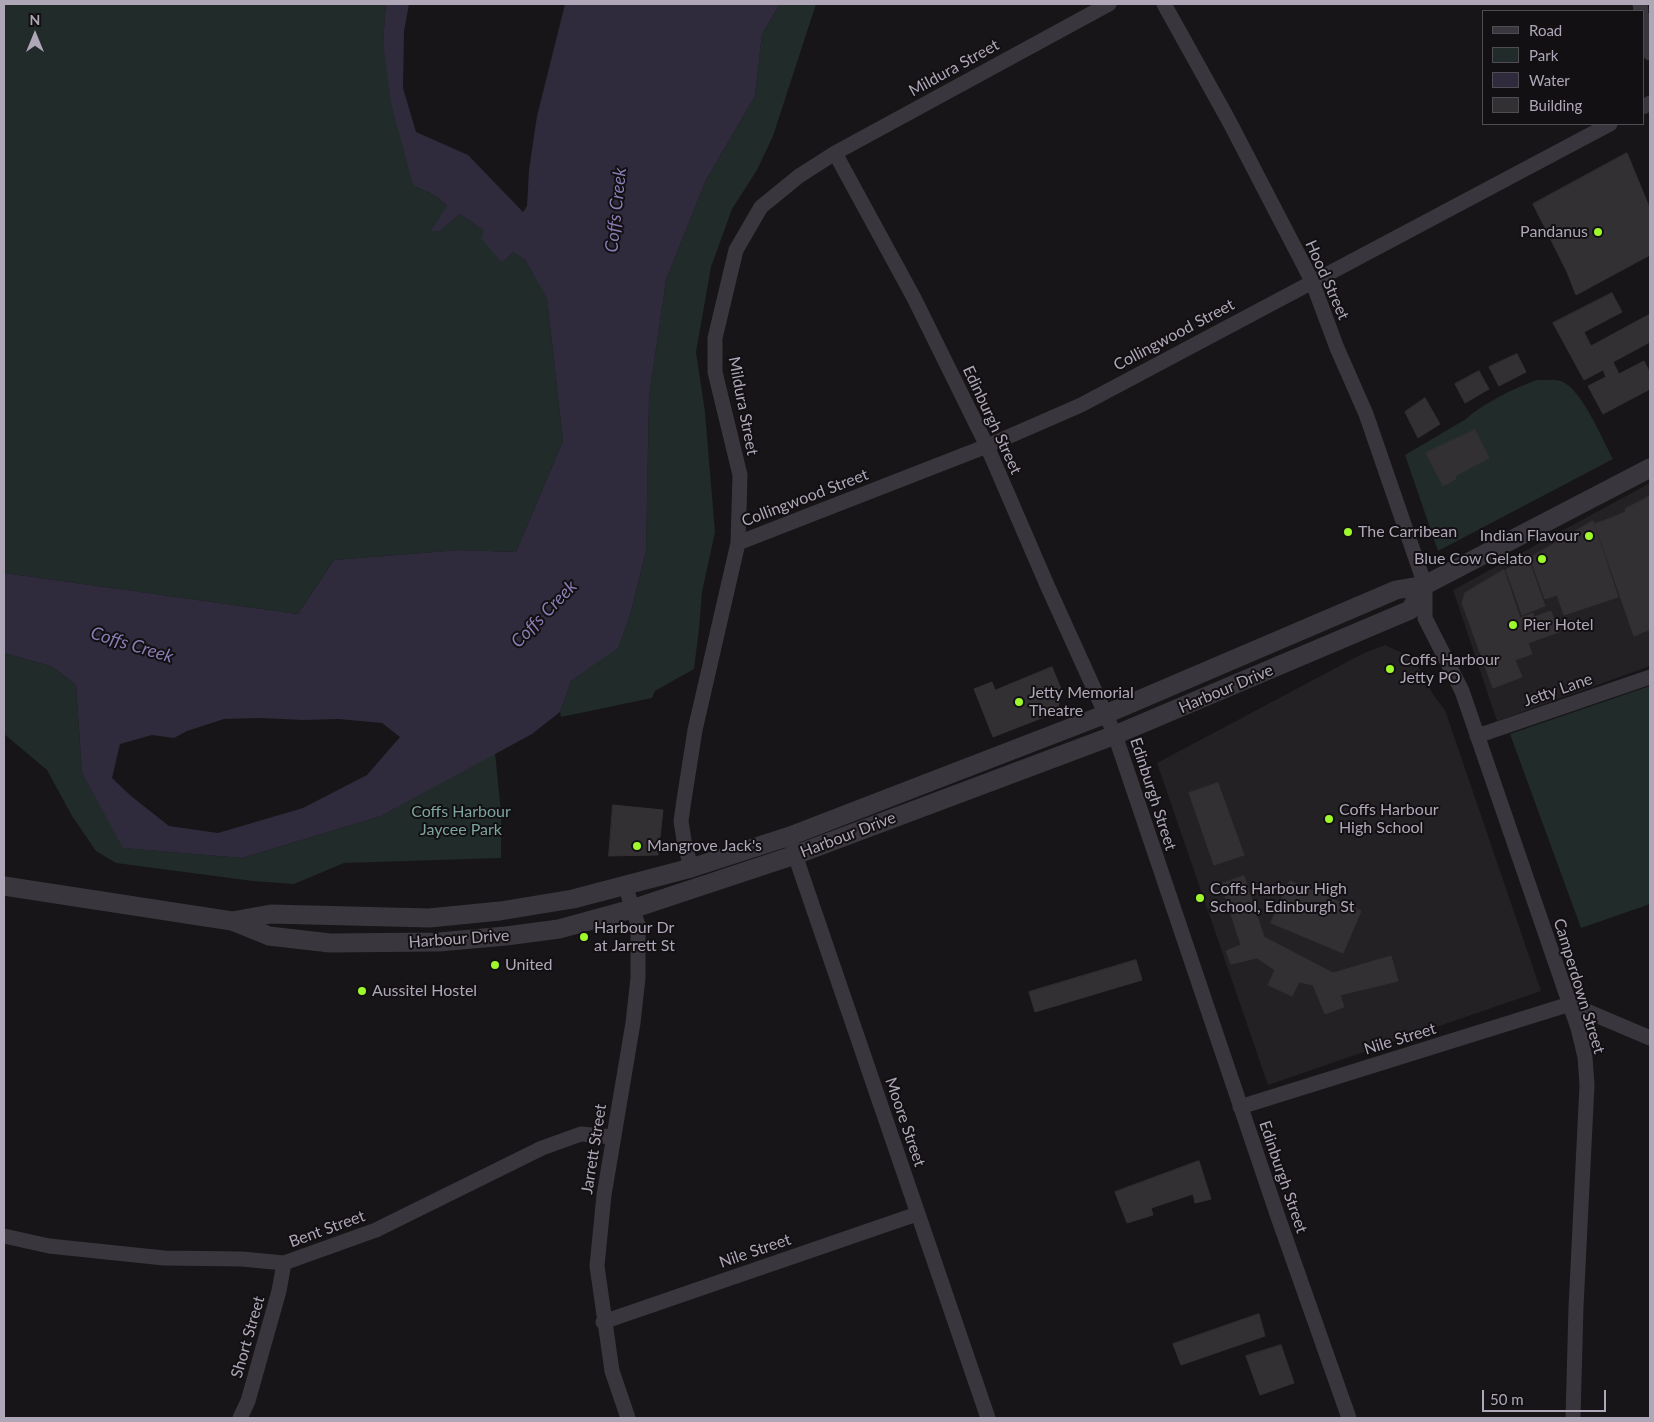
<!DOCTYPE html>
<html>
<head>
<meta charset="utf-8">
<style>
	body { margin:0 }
	#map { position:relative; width:1654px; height:1422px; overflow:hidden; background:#171517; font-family:Lato,sans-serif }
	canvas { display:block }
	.frame { position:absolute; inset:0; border:5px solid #afa7b8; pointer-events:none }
	.legend { position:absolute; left:1482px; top:10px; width:162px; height:115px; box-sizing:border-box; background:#121012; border:1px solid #514c54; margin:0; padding:6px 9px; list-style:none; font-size:15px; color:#afa7b8 }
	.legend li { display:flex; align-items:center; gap:10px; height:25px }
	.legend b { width:25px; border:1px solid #514c54 }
	.north { position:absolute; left:10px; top:10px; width:50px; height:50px; -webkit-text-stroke:4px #121012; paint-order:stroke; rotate:0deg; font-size:14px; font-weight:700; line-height:20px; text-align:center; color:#afa7b8 }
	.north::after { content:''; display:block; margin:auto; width:18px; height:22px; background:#afa7b8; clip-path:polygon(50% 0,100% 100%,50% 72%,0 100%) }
	.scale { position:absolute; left:1482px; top:1390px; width:124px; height:22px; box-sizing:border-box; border:2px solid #afa7b8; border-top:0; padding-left:6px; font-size:15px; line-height:18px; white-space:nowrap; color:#afa7b8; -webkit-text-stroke:4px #121012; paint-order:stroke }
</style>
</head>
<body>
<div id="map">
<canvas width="1654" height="1422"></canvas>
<div class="frame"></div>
<ul class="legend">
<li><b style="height:6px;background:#3a363d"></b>Road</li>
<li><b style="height:14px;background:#212b29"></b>Park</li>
<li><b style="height:14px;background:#2f2b3c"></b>Water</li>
<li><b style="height:14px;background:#333033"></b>Building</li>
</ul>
<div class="north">N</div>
<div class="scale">50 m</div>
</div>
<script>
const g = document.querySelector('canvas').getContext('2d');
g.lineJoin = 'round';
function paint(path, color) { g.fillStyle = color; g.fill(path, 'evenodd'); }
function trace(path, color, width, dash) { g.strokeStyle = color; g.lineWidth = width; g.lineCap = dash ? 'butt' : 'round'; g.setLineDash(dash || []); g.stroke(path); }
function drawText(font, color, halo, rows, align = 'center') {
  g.font = font + ' Lato,sans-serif'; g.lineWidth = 4; g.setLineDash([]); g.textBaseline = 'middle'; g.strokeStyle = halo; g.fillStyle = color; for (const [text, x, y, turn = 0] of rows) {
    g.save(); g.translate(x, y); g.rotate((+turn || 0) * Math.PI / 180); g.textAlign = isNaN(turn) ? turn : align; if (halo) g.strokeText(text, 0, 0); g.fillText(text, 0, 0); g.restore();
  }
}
const built = new Path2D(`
	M1650 483V666L1497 721 1453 590Z
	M1385 645 1413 658 1434 696 1445 710 1541 991 1268 1085 1157 763 1362 654Z`);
const green = new Path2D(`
	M4 4H386L383 41 413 185 436 196 447 206 440 231 460 214 484 231 502 263 513 252 525 260 547 297 563 441 516 552 460 550 334 560 298 614 4 573Z
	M780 4H816L773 136 757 170 732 209 711 267 696 352 705 412 715 532 702 592 699 629 694 669 655 691 652 698 561 717 560 712 571 681 618 647 631 612 646 551 649 397 666 280 706 180 755 96 762 34Z
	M1537 380C1545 380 1554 379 1561 381 1582 389 1602 439 1613 459L1438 551 1405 455 1466 419C1482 404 1516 387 1537 380Z
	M4 653 53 667 76 685 82 773 124 848 242 858 381 816 495 753 501 812V858L344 863 294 884 253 881 116 863 96 851 72 816 47 770 4 734Z
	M1650 686V904L1581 928 1510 734Z`);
const water = new Path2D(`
	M386 4H409L404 31 403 88 416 132 468 155 523 212 527 206 529 170 537 116 565 4H780L762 34 755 96 706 180 666 280 649 397 646 551 631 612 618 648 571 681 560 712 532 734 381 816 242 858 123 848 82 773 76 685 53 667 4 653V573L298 614 334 560 460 550 516 552 563 441 547 298 525 260 513 252 502 263 481 238 484 231 460 214 440 231H431L447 206 436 196 413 185 391 103 383 41ZM260 718 303 720 339 719 382 723 400 737 367 775 303 808 218 833 169 826 131 796 112 778 120 744 152 735 174 738 187 731 224 719Z`);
const building = new Path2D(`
	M1627 153 1650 209V255L1576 295 1567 272 1533 204Z
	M1612 293 1622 312 1584 332 1591 346 1650 314V342L1613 362 1619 374 1644 361 1650 373V389L1603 414 1588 386 1606 377 1603 370 1584 380 1553 323Z
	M1517 354 1526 372 1499 386 1489 367Z
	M1479 371 1489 389 1465 403 1455 384Z
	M1425 398 1440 424 1418 438 1405 412Z
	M1475 430 1489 458 1455 476 1456 479 1443 486 1426 453Z
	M1650 496V534L1639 502Z
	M1639 502 1650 535V579L1625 509Z
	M1626 512 1650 580V634L1612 518Z
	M1612 518 1648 630 1634 636 1595 524Z
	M1593 521 1618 597 1564 615 1557 595 1545 599 1530 558Z
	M1528 558 1545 606 1522 615 1506 570Z
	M1504 570 1520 618 1533 613 1534 617 1551 611 1559 632 1528 643 1532 654 1515 660 1522 677 1493 688 1462 603 1465 593Z
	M1052 667 1062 691 1057 712 993 737 974 689 992 682 995 690Z
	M1218 783 1244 855 1214 865 1189 793Z
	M613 805 663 810 658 855 609 856Z
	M1244 876 1264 937 1333 973 1391 956 1398 981 1340 995 1344 1007 1325 1014 1313 985 1299 982 1292 996 1268 985 1275 970 1257 958 1231 964 1226 951 1241 945 1221 884Z
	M1290 881 1361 911 1343 953 1271 923Z
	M1136 960 1142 980 1035 1012 1029 992Z
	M1199 1161 1211 1199 1195 1203 1193 1194 1151 1208 1153 1215 1127 1223 1115 1192Z
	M1259 1314 1265 1336 1181 1365 1173 1344Z
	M1281 1345 1294 1383 1260 1395 1246 1356Z`);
const minor = new Path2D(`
	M1164 4 1229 121 1312 281 1337 348 1366 414 1425 585V618L1462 691 1578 1028 1585 1057 1587 1085 1576 1307 1573 1418
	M1640 4 1641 11
	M1643 18 1650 53
	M1643 107 1650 103
	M835 153 914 298 987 446 1047 585 1115 735 1278 1217 1349 1418
	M738 543 987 446 1081 405 1610 124
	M1477 736 1650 677
	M790 836 795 855 988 1418
	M691 868 684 840 681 821 684 800 695 730 738 543 740 475 715 372V338L736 250 761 207 799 176 835 153 1109 4
	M625 885 638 925V978L633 1023 604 1195 597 1266 612 1371 628 1418
	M1240 1107 1570 1004 1650 1038
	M4 1236 49 1246 164 1258 242 1259 284 1263 376 1230 542 1148 581 1134 613 1137
	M603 1322 917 1214
	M240 1418 248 1401 279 1291 284 1263`);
const tertiary = new Path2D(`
	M4 886 232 921 269 936 330 943 439 942 506 936 559 929 632 909 795 855 1115 735 1410 610 1425 585
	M232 921 271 914 429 918 500 911 573 899 691 868 790 836 1106 714 1396 590 1425 585 1650 468`);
const markers = [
	[1598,232,5,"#9ff82c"],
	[1348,532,5,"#9ff82c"],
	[1589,536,5,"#9ff82c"],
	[1542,559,5,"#9ff82c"],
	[1513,625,5,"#9ff82c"],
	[1390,669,5,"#9ff82c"],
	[1019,702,5,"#9ff82c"],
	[1329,819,5,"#9ff82c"],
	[637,846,5,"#9ff82c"],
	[1200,898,5,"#9ff82c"],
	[584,937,5,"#9ff82c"],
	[495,965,5,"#9ff82c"],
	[362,991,5,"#9ff82c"]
];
const streetNames = [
	["Mildura Street",954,68,-29],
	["Hood Street",1327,280,66],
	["Collingwood Street",1174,335,-28],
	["Mildura Street",743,406,79],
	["Edinburgh Street",992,420,65],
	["Collingwood Street",805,498,-21],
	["Harbour Drive",1226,689,-23],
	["Jetty Lane",1558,690,-19],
	["Edinburgh Street",1153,794,72],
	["Harbour Drive",848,835,-21],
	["Harbour Drive",459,939,-4],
	["Camperdown Street",1579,986,73],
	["Nile Street",1400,1039,-17],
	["Moore Street",905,1122,71],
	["Jarrett Street",594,1149,-81],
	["Edinburgh Street",1283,1177,71],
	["Bent Street",327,1229,-20],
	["Nile Street",755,1251,-19],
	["Short Street",248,1337,-74]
];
const poiNames = [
	["Pandanus",1588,232,"right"],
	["The Carribean",1358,532],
	["Indian Flavour",1579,536,"right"],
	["Blue Cow Gelato",1532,559,"right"],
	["Pier Hotel",1523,625],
	["Coffs Harbour",1400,660],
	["Jetty PO",1400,678],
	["Jetty Memorial",1029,693],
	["Theatre",1029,711],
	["Coffs Harbour",1339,810],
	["High School",1339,828],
	["Mangrove Jack's",647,846],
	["Coffs Harbour High",1210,889],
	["School, Edinburgh St",1210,907],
	["Harbour Dr",594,928],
	["at Jarrett St",594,946],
	["United",505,965],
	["Aussitel Hostel",372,991]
];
const parkNames = [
	["Coffs Harbour",461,812],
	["Jaycee Park",461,830]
];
const waterNames = [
	["Coffs Creek",616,210,-84],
	["Coffs Creek",544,614,-46],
	["Coffs Creek",132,645,17]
];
paint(built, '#242124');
paint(green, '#212b29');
paint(water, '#2f2b3c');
paint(building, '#333033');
trace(building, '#332f33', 1);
trace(minor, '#3a363d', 15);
trace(tertiary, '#3a363d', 19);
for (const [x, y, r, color] of markers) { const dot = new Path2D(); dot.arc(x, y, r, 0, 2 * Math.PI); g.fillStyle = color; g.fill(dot); trace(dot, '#121012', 2); }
drawText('16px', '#afa7b8', '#121012', streetNames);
drawText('16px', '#afa7b8', '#121012', poiNames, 'left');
drawText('16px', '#7da49d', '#121012', parkNames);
drawText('italic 18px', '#8a7cb4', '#121012', waterNames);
</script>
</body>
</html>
